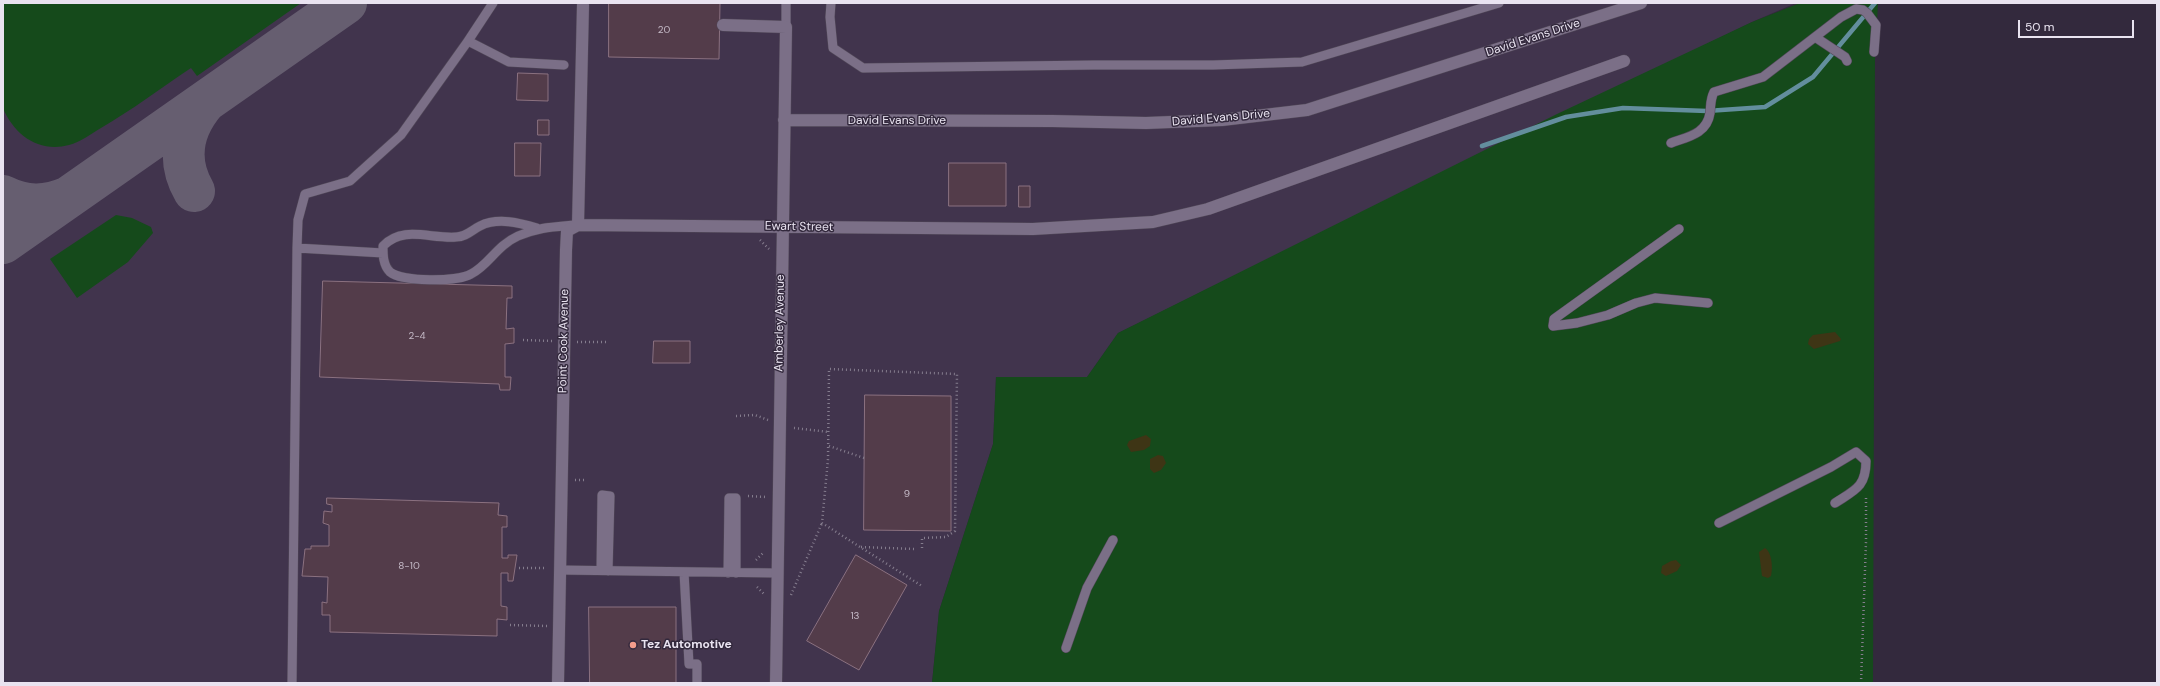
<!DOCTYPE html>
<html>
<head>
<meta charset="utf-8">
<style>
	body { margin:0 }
	#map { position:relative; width:2160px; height:686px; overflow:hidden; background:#33293d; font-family:"DM Sans",sans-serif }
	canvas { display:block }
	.frame { position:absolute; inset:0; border:4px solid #e9e3f0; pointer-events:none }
	.scale { position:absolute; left:2018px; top:20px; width:116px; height:18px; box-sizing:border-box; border:2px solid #e9e3f0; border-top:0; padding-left:5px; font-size:12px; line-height:14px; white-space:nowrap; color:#e9e3f0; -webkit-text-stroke:3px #33293d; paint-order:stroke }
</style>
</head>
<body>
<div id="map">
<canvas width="2160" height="686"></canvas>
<div class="frame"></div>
<div class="scale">50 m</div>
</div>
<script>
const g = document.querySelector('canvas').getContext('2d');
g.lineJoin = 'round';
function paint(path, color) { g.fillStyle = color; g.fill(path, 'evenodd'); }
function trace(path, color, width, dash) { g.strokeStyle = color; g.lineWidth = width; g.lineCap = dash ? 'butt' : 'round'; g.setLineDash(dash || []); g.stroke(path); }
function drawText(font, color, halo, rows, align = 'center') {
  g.font = font + ' "DM Sans",sans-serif'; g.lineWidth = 3; g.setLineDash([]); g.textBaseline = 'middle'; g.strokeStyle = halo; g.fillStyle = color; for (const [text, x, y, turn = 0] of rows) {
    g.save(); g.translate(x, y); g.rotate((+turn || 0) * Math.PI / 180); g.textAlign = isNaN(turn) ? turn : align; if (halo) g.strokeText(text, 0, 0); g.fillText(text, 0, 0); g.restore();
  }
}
const built = new Path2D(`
	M3 3H1796L1752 22 1118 333 1087 377H996L993 444 939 611 932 683H3Z`);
const green = new Path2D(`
	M3 3H301L197 76 191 68C161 88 132 110 101 128 91 134 80 142 69 145 39 153 14 135 3 108Z
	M1800 3H1878L1875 59 1873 683H932L939 611 993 444 996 377H1087L1118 333 1557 114 1752 22Z
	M116 215 132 218 151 227 153 233 128 262 77 298 50 259Z`);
const sand = new Path2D(`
	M1835 332 1841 339 1840 341 1814 349 1808 344 1809 339 1813 335Z
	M1146 435 1151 439 1150 446 1144 450 1131 452 1127 445 1129 441Z
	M1158 455 1163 456 1166 463 1161 470 1154 473 1150 469V459Z
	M1765 548C1772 552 1773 568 1771 576L1768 578 1762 576 1759 552Z
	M1676 560 1681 565 1677 571 1666 576 1661 573 1662 566 1671 561Z`);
const stream = new Path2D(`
	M1482 146 1566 117 1623 108 1707 111 1765 107 1813 77 1875 3`);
const taxiway = new Path2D(`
	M194 191C176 160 183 128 205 102
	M3 196C25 207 46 207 69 197
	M3 243 346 3`);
const building = new Path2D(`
	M609 3H720L719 59 609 57Z
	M518 73 548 74V101L517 100Z
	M538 120H549V135H538Z
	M515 143H541L540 176H515Z
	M949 163H1006V206H949Z
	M1019 186H1030V207H1019Z
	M323 281 512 286V298H507L506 329 514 328V343L505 344V377H511L510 390H500L499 384 320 377Z
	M654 341H690V363H653Z
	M865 395 951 396V531L864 530Z
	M327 498 499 503 498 515 507 516V527H502V558H508V555H517L513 581H508V573H501V606L507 607V620L497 619V636L330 632V615H322V602L327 603 328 577 302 576 305 549H311V546H329V525L323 523 324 511 332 512V505L327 504Z
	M856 555 907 585 859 670 807 641Z
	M589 607H676V683H590Z`);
const path = new Path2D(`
	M760 240 769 249
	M523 340 552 341
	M577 342H609
	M736 416 755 415 768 420
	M794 428 829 432
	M829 446 864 458
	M575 480H585
	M748 496 767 497
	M861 547 914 549
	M922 548V538L946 537 955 531 957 374 829 369 828 459 822 523 922 586
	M756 560 763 553
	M519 568H547
	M757 587 764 594
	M791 595 822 523
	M510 625 547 626
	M1861 683 1866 542V496`);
const service = new Path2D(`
	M493 3 468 41 509 62 564 65
	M831 3 830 17 833 48 863 68 1094 65H1213L1302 62 1499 3
	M786 27V3
	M1815 37 1845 57 1847 61
	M1671 143C1687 137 1707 134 1710 113 1711 105 1710 100 1714 92L1763 77 1841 17 1856 9 1863 10 1867 13 1876 25 1874 52
	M537 228C520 223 498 217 480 226 472 230 466 237 456 237 430 239 403 225 383 246 383 255 383 265 390 272 402 282 457 282 471 274 489 265 496 246 518 236 539 227 553 227 575 225
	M1679 229 1554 319 1553 326 1577 323 1608 315 1636 303 1655 298 1708 303
	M297 248 383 253
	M1719 523 1831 467 1856 452 1866 461C1866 487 1855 490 1835 503
	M560 570 776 573
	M601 570 602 495 610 496 608 571
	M684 572 689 664H697V683
	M728 573 729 498H736V573
	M1066 648 1087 588 1113 540
	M292 683 297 248 298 220 305 194 350 181 401 135 468 41`);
const minor = new Path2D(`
	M723 25 786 27 776 683
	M784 120 1052 121 1146 123 1222 120 1307 110 1641 3
	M578 225 1033 229 1153 222 1208 209 1624 61
	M558 683 566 250 567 231 578 225 583 5`);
const markers = [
	[633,645,4,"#f49d8c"]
];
const numberNames = [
	["20",664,30],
	["2-4",417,336],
	["9",907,494],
	["8-10",409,566],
	["13",855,616]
];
const streetNames = [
	["David Evans Drive",1533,38,-18],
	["David Evans Drive",1221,118,-5],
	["David Evans Drive",897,121],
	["Ewart Street",799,227,1],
	["Amberley Avenue",780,323,-89],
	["Point Cook Avenue",564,341,-89]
];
const poiNames = [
	["Tez Automotive",641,645]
];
paint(built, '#41344d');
paint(green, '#154a1b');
paint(sand, '#3e3515');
trace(stream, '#638e9d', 4.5);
trace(taxiway, '#665e70', 42);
paint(building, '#533c4a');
trace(building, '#8b7180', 1);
trace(service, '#514858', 10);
trace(minor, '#514858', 13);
trace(path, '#857d8e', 2.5, [1, 3]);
trace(service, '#7b6f87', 9);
trace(minor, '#7b6f87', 12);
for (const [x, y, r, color] of markers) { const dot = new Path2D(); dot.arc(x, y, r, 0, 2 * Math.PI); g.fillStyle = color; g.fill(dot); trace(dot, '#33293d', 1.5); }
drawText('10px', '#c4b9c6', null, numberNames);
drawText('12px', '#e9e3f0', '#33293d', streetNames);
drawText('bold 12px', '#e9e3f0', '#33293d', poiNames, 'left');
</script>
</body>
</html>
